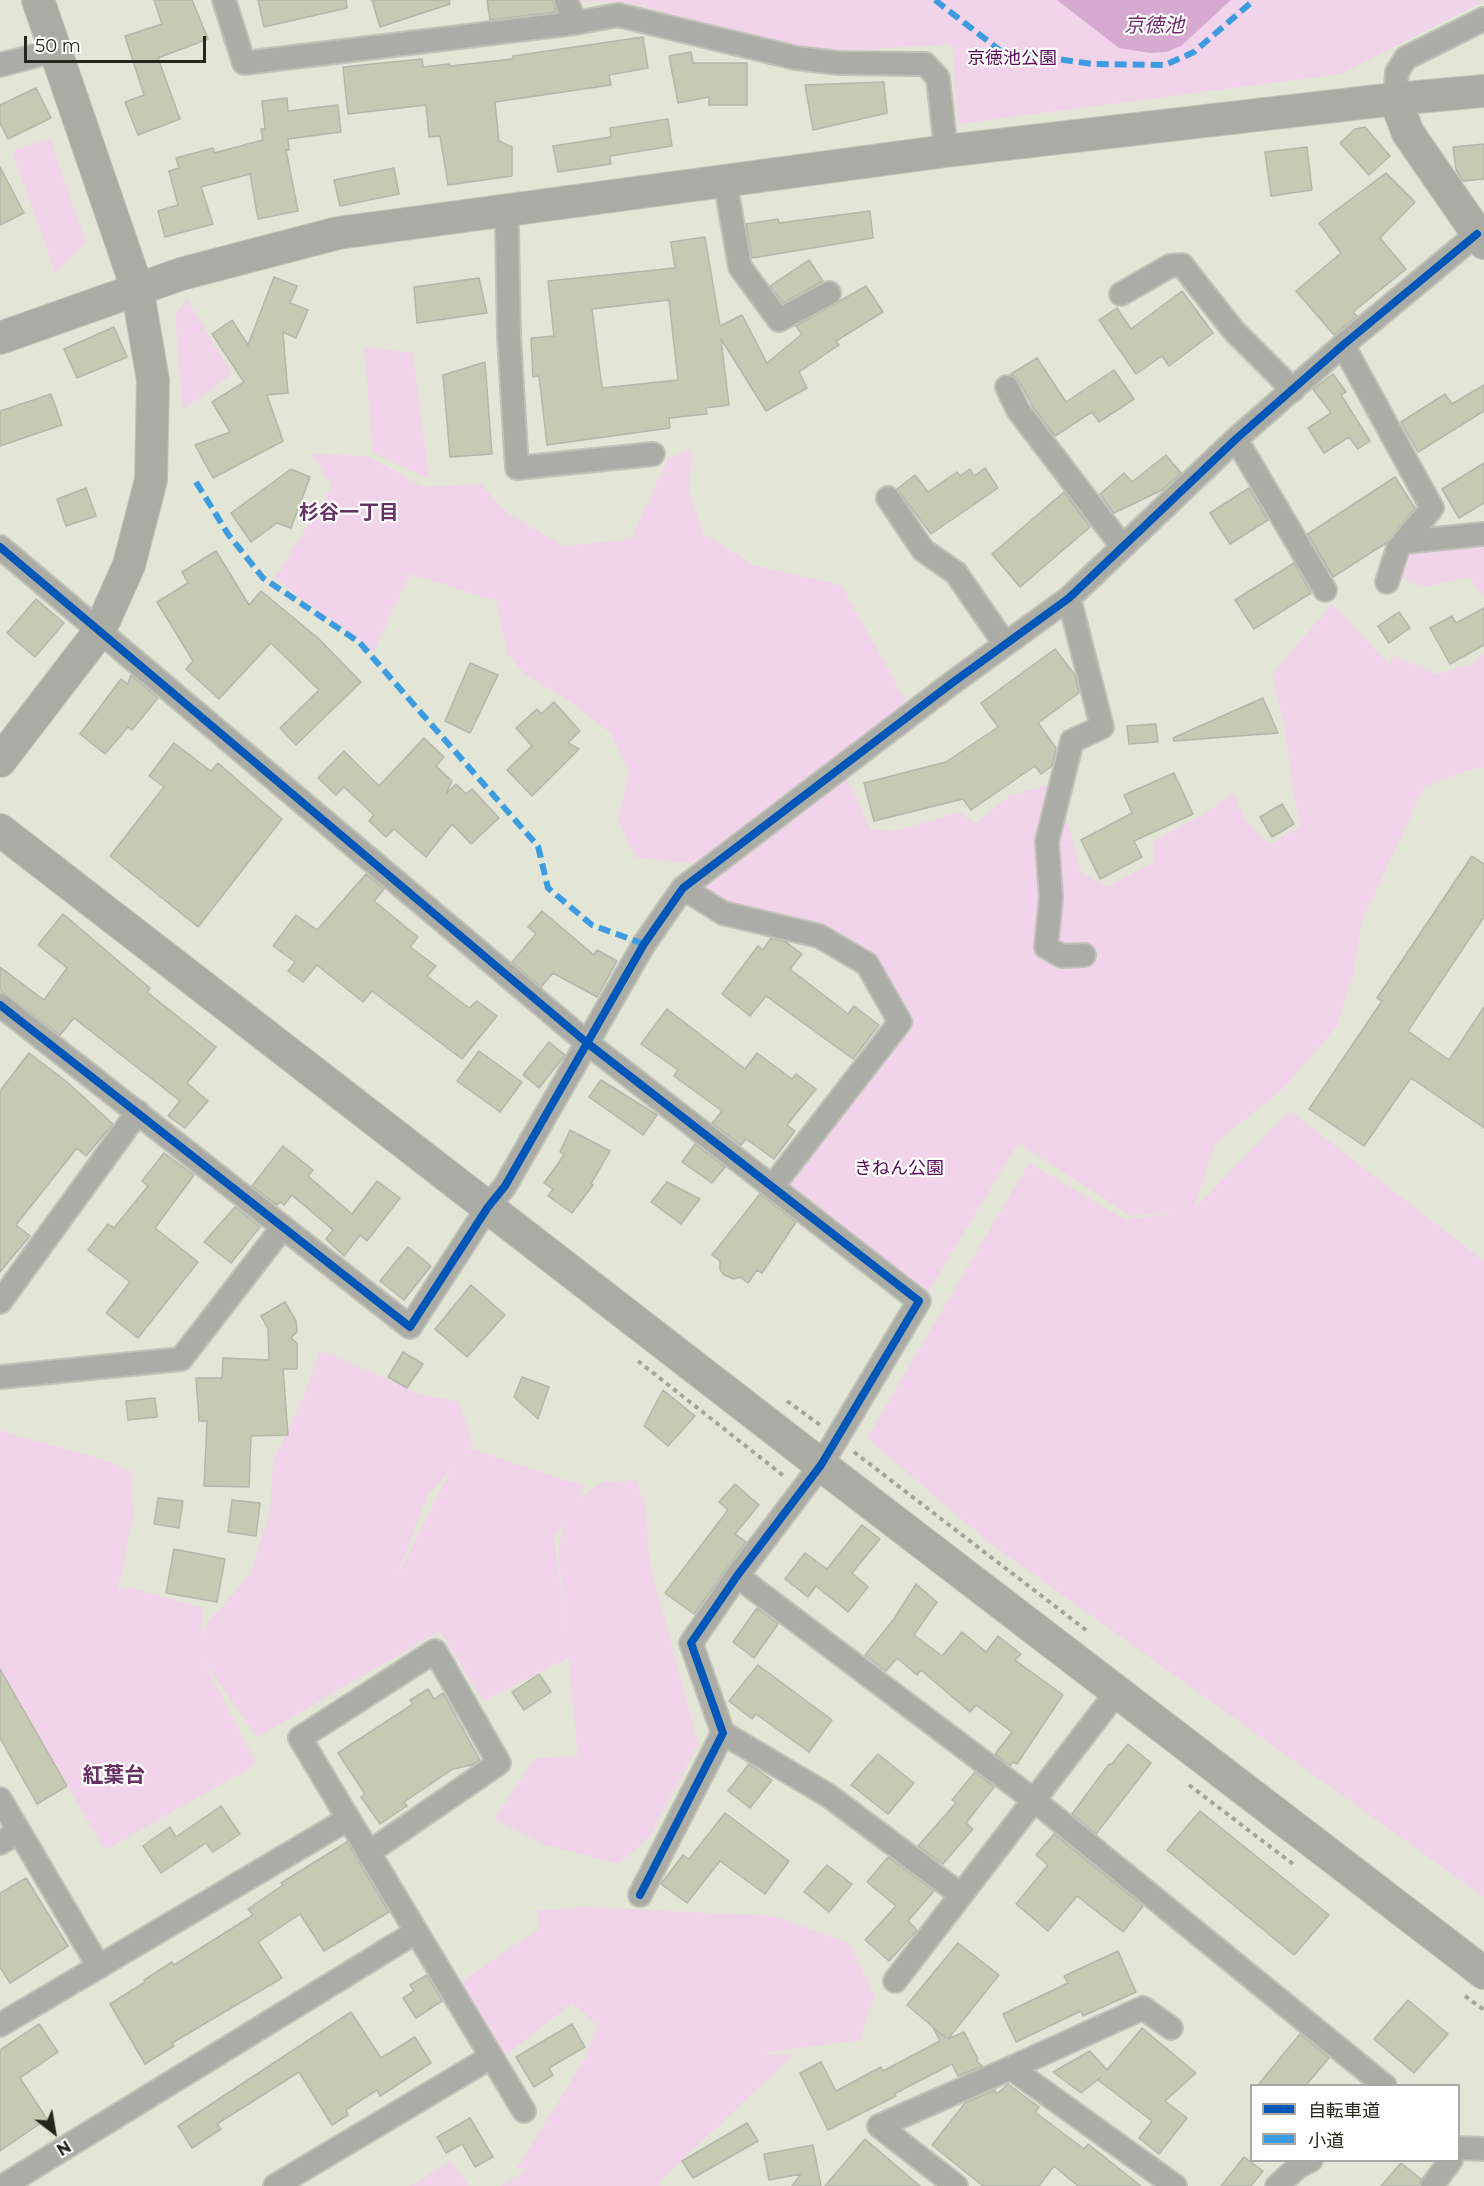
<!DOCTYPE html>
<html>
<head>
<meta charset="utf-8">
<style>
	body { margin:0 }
	#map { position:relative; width:1484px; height:2186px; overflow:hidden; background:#e3e6d7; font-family:Montserrat,"Noto Sans JP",sans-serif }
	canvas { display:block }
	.legend { position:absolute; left:1250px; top:2084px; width:210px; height:78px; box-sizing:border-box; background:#fff; border:2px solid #a8a8a4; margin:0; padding:8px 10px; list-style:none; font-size:18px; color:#25261c }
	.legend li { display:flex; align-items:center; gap:12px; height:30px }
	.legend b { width:30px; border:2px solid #a8a8a4 }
	.north { position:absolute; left:24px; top:2102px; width:60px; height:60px; -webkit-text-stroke:4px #fff; paint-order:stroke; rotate:149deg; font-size:16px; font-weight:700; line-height:24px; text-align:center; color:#25261c }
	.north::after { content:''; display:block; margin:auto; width:21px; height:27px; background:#25261c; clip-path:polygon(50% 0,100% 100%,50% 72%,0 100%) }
	.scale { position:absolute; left:24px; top:36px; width:182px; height:27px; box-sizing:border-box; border:3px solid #25261c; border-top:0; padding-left:8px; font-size:18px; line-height:21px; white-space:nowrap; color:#25261c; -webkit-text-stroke:4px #fff; paint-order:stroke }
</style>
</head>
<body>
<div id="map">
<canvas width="1484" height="2186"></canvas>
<ul class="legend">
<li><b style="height:8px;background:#0057b8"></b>自転車道</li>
<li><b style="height:8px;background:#3c9cdf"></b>小道</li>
</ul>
<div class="north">N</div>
<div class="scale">50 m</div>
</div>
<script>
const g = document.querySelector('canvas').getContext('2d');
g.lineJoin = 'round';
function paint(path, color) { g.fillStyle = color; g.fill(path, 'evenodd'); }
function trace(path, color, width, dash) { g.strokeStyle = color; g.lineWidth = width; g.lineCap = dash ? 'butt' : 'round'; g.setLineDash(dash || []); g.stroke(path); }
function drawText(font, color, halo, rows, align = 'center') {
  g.font = font + ' Montserrat,"Noto Sans JP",sans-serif'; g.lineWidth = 4.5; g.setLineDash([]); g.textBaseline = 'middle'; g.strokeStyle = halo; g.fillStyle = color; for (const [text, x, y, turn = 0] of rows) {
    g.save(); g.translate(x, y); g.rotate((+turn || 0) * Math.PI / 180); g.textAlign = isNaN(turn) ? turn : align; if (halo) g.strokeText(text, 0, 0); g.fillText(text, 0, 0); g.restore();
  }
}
const green = new Path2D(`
	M575 0H1484V1L1340 74 958 124 952 44 811 53 634 4Z
	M50 138 86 243 55 272 12 151Z
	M187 299 232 374 183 410 175 315Z
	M364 347 413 353 429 479 373 453Z
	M692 449 689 492 703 533 753 565 841 585 908 705 713 865 636 858 618 821 629 773 611 734 571 702 526 675 507 654 496 601 410 574 373 653C343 625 307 605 275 578L332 486 312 454 367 456 423 487 481 484 507 513 564 546 631 539 668 458Z
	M1484 537V598L1469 577 1424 587 1393 573 1404 547Z
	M1332 604 1390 665 1393 655 1436 674 1472 664 1484 654V767L1462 772 1424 787 1362 921 1353 974 1337 1026 1282 1090 1216 1142 1194 1208 1290 1111 1484 1261V1897L987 1541 867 1438 1029 1163 1126 1220 1177 1212 1131 1216 1018 1143 924 1299 772 1187 905 1025 886 998 838 947 703 900 692 882 842 767 871 830 897 831 959 812 976 823 1009 796 1046 785 1069 826 1080 871 1107 887 1154 862V841L1204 814 1233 793 1246 821 1269 844 1301 826 1293 792 1285 729 1272 674Z
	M320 1350 422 1395 458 1401 473 1443 469 1448 584 1486 577 1500 602 1482 636 1480 646 1507 649 1560 698 1743 650 1837 619 1864 546 1845 494 1819 535 1758 578 1756 568 1658 483 1701 440 1631 257 1737 202 1659 257 1764 105 1850 0 1670V1430C44 1445 89 1453 132 1471L133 1516 118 1590 128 1587 203 1608 201 1636 209 1621 251 1573 270 1511 273 1461 305 1394ZM451 1469 395 1581 427 1496ZM565 1520 558 1550 567 1636 554 1537Z
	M584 1907 773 1916 849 1943 874 1995 860 2040 760 2053 793 2055 657 2184 661 2186H501L528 2169 517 2168 584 2060 597 2025 572 2003 505 2056 459 1983 540 1928 536 1911Z
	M451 2161 469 2186H410Z`);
const water = new Path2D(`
	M1057 0H1231L1181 46 1166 52 1150 53 1119 48Z`);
const building = new Path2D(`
	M154 0H192L208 39 158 58 180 119 138 135 125 102 144 95 125 36 162 24Z
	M258 0H346L347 8 264 27Z
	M372 0H449L450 4 380 27Z
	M487 0H553L556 12 490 20Z
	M643 37 648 68 609 75 611 85 495 102 499 141 512 147V176L448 185 440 136 429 137 426 105 348 114 343 67 422 59 423 67 449 64 450 66 513 59V56Z
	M691 52 693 63H747V105H709V97L678 103 669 56Z
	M884 82 887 113 813 130 805 85Z
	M36 88 51 118 8 139 0 123V105Z
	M287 98 288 111 338 105 341 132 288 139 289 150H286L298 211 258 219 250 174 201 187 213 224 165 237 158 211 178 205 169 171 179 168 176 158 213 148 214 153 263 140 261 129H265L262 101Z
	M668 119 672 146 610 156 611 164 558 172 553 146 611 137 610 128Z
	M1365 127 1390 156 1369 175 1340 143 1355 129Z
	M1484 144V179L1463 181 1456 170 1453 147Z
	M1307 147 1312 190 1271 196 1265 152Z
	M0 167 24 213 0 225Z
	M394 168 399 194 340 206 334 180Z
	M1386 173 1415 202 1380 238 1406 269 1353 312 1357 316 1334 335 1296 291 1341 253 1319 223Z
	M870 211 873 238 752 258 746 224 778 219 779 223Z
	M705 237 720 326 742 315 767 363 802 334 796 326 866 286 883 312 836 341 839 345 799 372 807 388 766 411 721 339 729 405 706 408 707 414 669 418 670 428 547 445 539 376 533 377 531 338 554 336 548 281 675 268 671 242ZM669 300 678 380 602 388 592 309Z
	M809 260 823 281 783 303 770 286Z
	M274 277 297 286 290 303 308 310 296 338 283 332 288 393 267 395 283 441 213 478 195 445 230 432 212 402 244 382 212 334 232 320 248 345Z
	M479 278 487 313 417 323 414 287Z
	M1182 291 1213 333 1169 366 1162 356 1136 374 1099 320 1117 308 1131 329Z
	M114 327 127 357 77 378 64 349Z
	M1037 358 1066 402 1114 370 1134 399 1099 422 1092 412 1055 436 1033 407 1019 381 1011 374Z
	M485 362 492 454 450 457 443 375Z
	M1333 374 1346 392 1341 395 1370 441 1358 449 1349 437 1324 453 1308 428 1331 413 1313 389Z
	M1484 385V411L1418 452 1401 422 1445 394 1452 404Z
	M51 394 62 425 0 446V411Z
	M1166 455 1181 473 1162 490 1114 513 1100 494 1124 473 1132 482Z
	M1484 463V503L1459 518 1442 489Z
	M985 468 998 488 931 534 897 489 915 475 928 492 957 472 960 476 970 469 974 476Z
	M291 469 310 477 291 528 277 523 251 542 231 513Z
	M1395 477 1415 508 1386 543 1333 577 1308 534Z
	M86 488 96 516 66 526 57 499Z
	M1249 488 1268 520 1230 544 1210 513Z
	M1064 492 1090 527 1020 587 992 554Z
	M216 551 249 605 261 591 318 638 361 682 296 745 280 728 319 690 271 643 219 699 186 669 193 661 157 602 188 583 182 572Z
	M1294 563 1311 593 1254 629 1235 600Z
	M36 599 64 623 35 657 7 633Z
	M1484 608V645L1450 664 1430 628 1452 616 1456 623Z
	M1399 612 1410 628 1389 643 1378 626Z
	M1055 649 1075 675 1079 693 1038 723 1056 748 1052 766 1041 774 1035 766 971 810 963 799 874 821 864 783 946 762 998 727 981 703Z
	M470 663 498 675 470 733 445 721Z
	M131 675 158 698 132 730 128 727 105 754 80 734 121 679 128 684Z
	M1263 698 1278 733 1174 741 1173 738Z
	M554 702 580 731 568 743 579 749 532 796 507 770 532 746 516 728 537 709 541 714Z
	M1156 724 1158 742 1129 744 1127 726Z
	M424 738 444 757 436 766 452 781 446 794 456 784 466 794 472 789 499 818 471 844 452 824 426 857 394 829 386 837 369 821 374 815 344 787 336 795 318 778 344 751 379 786Z
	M174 743 211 771 218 763 282 819 198 927 110 856 164 787 149 776Z
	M1174 773 1193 814 1134 841 1142 857 1100 879 1081 840 1132 813 1124 795Z
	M1282 804 1294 824 1272 837 1260 817Z
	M1472 856 1484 864V917L1408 1031 1449 1060 1484 1007V1128L1411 1078 1364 1146 1309 1109 1382 1001 1377 998Z
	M366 874 384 889 374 901 418 937 410 947 436 966 427 976 469 1008 477 1001 497 1016 462 1059 372 991 363 1002 317 965 303 982 288 971 295 962 273 946 296 915 317 930Z
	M542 911 594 955 597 950 617 961 597 997 553 973 541 987 512 962 536 934 528 927Z
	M63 914 150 988 147 992 216 1047 187 1083 208 1101 185 1128 168 1116 180 1101 74 1018 60 1035 0 990V967L44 1000 67 968 38 945Z
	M771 938 786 942 802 954 790 969 848 1014 854 1006 879 1025 853 1059 766 996 750 1016 722 994 758 946 763 950Z
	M667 1009 745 1069 757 1053 792 1079 796 1074 816 1089 787 1125 795 1131 774 1159 746 1139 741 1145 712 1123 722 1111 674 1076 678 1070 641 1044Z
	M549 1042 565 1055 539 1088 523 1075Z
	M479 1051 522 1082 500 1112 457 1081Z
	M29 1053 67 1082 113 1124 86 1156 77 1148 16 1225 30 1236 0 1272V1091Z
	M601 1080 657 1115 643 1135 589 1097Z
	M570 1130 610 1151 591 1184 593 1185 572 1213 548 1196 553 1189 544 1183 564 1155 560 1152Z
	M695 1144 725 1167 712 1183 682 1162Z
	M283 1146 313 1170 308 1176 352 1214 377 1181 400 1198 367 1241 360 1235 344 1256 326 1239 333 1230 292 1195 284 1205 280 1202 277 1205 252 1186Z
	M164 1153 194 1175 155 1228 198 1262 138 1338 106 1313 130 1282 88 1250 108 1224 114 1228 148 1186 142 1181Z
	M667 1182 700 1199 681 1224 651 1202Z
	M760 1194 796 1222 762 1273 757 1270 748 1283 740 1277 734 1279 724 1275 720 1270V1261L712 1255Z
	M235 1207 260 1227 231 1263 204 1242Z
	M408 1247 431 1266 404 1300 380 1281Z
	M471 1285 505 1315 467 1357 435 1329Z
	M285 1302 296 1321 297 1332 291 1338 297 1343V1369H283L288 1435 251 1436 249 1487 204 1486 207 1421H199L196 1378H222L223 1358 269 1360 268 1329 261 1316Z
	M403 1352 423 1364 407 1388 388 1377Z
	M522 1377 549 1387 538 1419 514 1397Z
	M663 1390 695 1416 668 1446 644 1426Z
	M155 1398 157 1417 128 1420 126 1401Z
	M735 1484 759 1505 735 1534 746 1542 694 1614 665 1593 728 1510 719 1502Z
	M158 1498 183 1501 179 1528 154 1524Z
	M232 1500 260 1503 256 1536 228 1532Z
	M862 1525 880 1539 852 1573 868 1587 848 1612 816 1586 808 1597 785 1579 805 1553 827 1569Z
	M174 1549 225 1559 217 1602 166 1593Z
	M916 1584 937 1602 914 1635 942 1656 962 1632 986 1652 998 1636 1021 1654 1015 1660 1063 1695 1017 1764 1013 1762 1010 1766 995 1754 1012 1732 976 1705 970 1712 921 1670 917 1675 897 1658 886 1671 865 1655 894 1619Z
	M757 1608 778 1624 754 1658 733 1642Z
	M758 1665 832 1720 809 1752 756 1714 752 1719 729 1701Z
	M0 1669 67 1786 37 1804 0 1738Z
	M539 1674 551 1692 524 1710 512 1692Z
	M428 1689 434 1699 443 1693 480 1760 472 1765 453 1769 404 1802 407 1806 380 1824 361 1797 365 1794 338 1753 413 1704 410 1700Z
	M1128 1744 1151 1763 1096 1834 1072 1814 1109 1764 1111 1765Z
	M878 1754 914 1783 888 1814 851 1785Z
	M749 1764 772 1780 750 1808 728 1791Z
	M975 1772 994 1787 966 1823 973 1829 943 1864 918 1846 956 1803 952 1800Z
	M221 1806 240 1834 213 1852 206 1843 161 1873 143 1846 170 1827 176 1837Z
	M1200 1811 1329 1915 1294 1955 1167 1850Z
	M725 1813 789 1861 765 1894 720 1861 687 1903 661 1884 683 1855 689 1859Z
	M1054 1834 1143 1906 1123 1932 1077 1896 1048 1931 1016 1904 1048 1865 1036 1855Z
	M347 1842 389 1912 324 1951 300 1914 258 1942 282 1978 172 2043 174 2046 145 2064 110 2004 145 1982 144 1980 172 1962 174 1965 253 1915 248 1909 283 1885 281 1883Z
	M888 1857 934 1891 908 1921 917 1930 889 1961 865 1940 896 1906 867 1882Z
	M827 1865 852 1884 829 1912 804 1892Z
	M26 1878 68 1946 10 1983 0 1967V1893Z
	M958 1943 999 1975 948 2039 964 2032 978 2059 976 2060 982 2066 958 2076 952 2064 894 2094 896 2096 828 2130 800 2073 821 2062 836 2091 881 2067 883 2071 940 2041 933 2028 946 2038 907 2005Z
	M1118 1951 1136 1992 1083 2016 1081 2011 1016 2042 1003 2014 1068 1983 1064 1976Z
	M427 1975 442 2001 416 2018 403 1998 414 1991 410 1985Z
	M1408 2000 1448 2034 1414 2073 1374 2039Z
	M351 2012 381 2058 415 2037 431 2063 380 2096 377 2090 346 2110 348 2115 332 2125 299 2072 217 2124 221 2129 192 2148 178 2126Z
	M39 2024 58 2052 20 2078 47 2119 0 2151V2050Z
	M572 2024 585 2047 549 2068 553 2075 534 2087 516 2057Z
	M1142 2028 1196 2073 1165 2101 1187 2118 1159 2154 1139 2138 1152 2121 1098 2080 1101 2077 1081 2093 1053 2072 1090 2051 1107 2070Z
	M1300 2034 1329 2058 1306 2085H1258Z
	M1008 2084 1039 2107 1035 2112 1084 2149 1088 2144 1141 2186H1078L1054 2166 1039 2186H983L932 2145 965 2103 995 2090 997 2094Z
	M470 2118 493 2157 475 2167 462 2144 446 2153 437 2137Z
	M747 2123 758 2141 693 2178 682 2161Z
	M865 2139 920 2186H825Z
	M813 2145 821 2186H792L801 2174 769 2180 764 2154Z
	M1244 2157 1263 2171 1251 2186H1221Z
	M1401 2163 1421 2179 1419 2186H1381Z`);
const path = new Path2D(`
	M638 1361 785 1477
	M787 1401 820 1425
	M854 1452 1086 1630
	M1189 1785 1293 1864
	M1465 1996 1484 2010`);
const street = new Path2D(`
	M224 0 244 63 575 23 618 15 796 58 838 63 925 64 938 78 946 151
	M566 0 575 23
	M0 65 53 51
	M1395 99 1397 72 1406 58 1484 19
	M725 180 740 267 779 320 829 293
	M504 209 507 228 509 337 517 468 653 454
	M1121 294 1170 266 1182 265 1234 331 1293 390
	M1343 345 1432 508 1398 548 1387 582
	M1007 387 1018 410 1122 546
	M1236 439 1325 590
	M888 498 923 550 956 573 1005 644
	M1405 542 1484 534
	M0 547 586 1042 919 1301 821 1465 737 1576 691 1643 723 1733 640 1895
	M1069 598 1102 727 1072 741 1047 841 1051 898 1046 947 1062 956 1084 955
	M683 888 723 913 819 936 867 964 900 1022 772 1187
	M0 1005 410 1327 488 1207 505 1186 644 944 683 888 952 683 1069 598 1236 439 1343 345 1477 234
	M0 1302 138 1112
	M0 1377 181 1359 283 1227
	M737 1576 1035 1801 1385 2086
	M723 1733 829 1796 961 1895
	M0 1799 99 1967
	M0 1843 19 1832
	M368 1853 499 1763 435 1651 300 1738 524 2111
	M895 1981 1117 1692
	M0 2025 348 1819
	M1171 2028 1143 2008 1011 2068 1175 2186
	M1458 2148 1484 2149
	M3 2186 416 1932
	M275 2186 491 2057
	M956 2186 879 2126 1011 2068
	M1277 2186 1299 2166 1311 2160
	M1432 2186 1451 2160`);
const secondary = new Path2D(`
	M1395 99 1408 133 1484 243
	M0 338 181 274 338 233 946 151 1395 99 1484 91
	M0 761 99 632 129 565 151 480 153 380 137 288 38 0
	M0 830 821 1465 1484 1973`);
const quiet = new Path2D(`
	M935 0 1001 51 1092 64 1165 65 1194 52 1254 0
	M196 482 228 534 263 578 359 642 538 846 548 888 592 925 644 944`);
const cycleway = new Path2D(`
	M0 547 586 1042 919 1301 821 1465 737 1576 691 1643 723 1733 640 1895
	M0 1005 410 1327 488 1207 505 1186 644 944 683 888 952 683 1069 598 1236 439 1343 345 1477 234`);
const parkNames = [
	["京徳池公園",1012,59],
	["きねん公園",899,1169]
];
const waterNames = [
	["京徳池",1154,26]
];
const neighbourhoodNames = [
	["杉谷一丁目",349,513]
];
const quarterNames = [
	["紅葉台",114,1776]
];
paint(green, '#f1d3ea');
paint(water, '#d6aad0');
paint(building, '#c6cab3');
trace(building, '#b3b6aa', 1.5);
trace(street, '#c0c2b7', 26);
trace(secondary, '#c0c2b7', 34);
trace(path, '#a3a59d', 4, [4.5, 4.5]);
trace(street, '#acaca6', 22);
trace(secondary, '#aaaba3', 32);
trace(quiet, '#3c9cdf', 6, [12, 6]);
trace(cycleway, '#0057b8', 8);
drawText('18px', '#570957', '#fff', parkNames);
drawText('italic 20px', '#712770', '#fff', waterNames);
drawText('bold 20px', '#653263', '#fff', neighbourhoodNames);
drawText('bold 21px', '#653263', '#fff', quarterNames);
</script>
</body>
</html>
